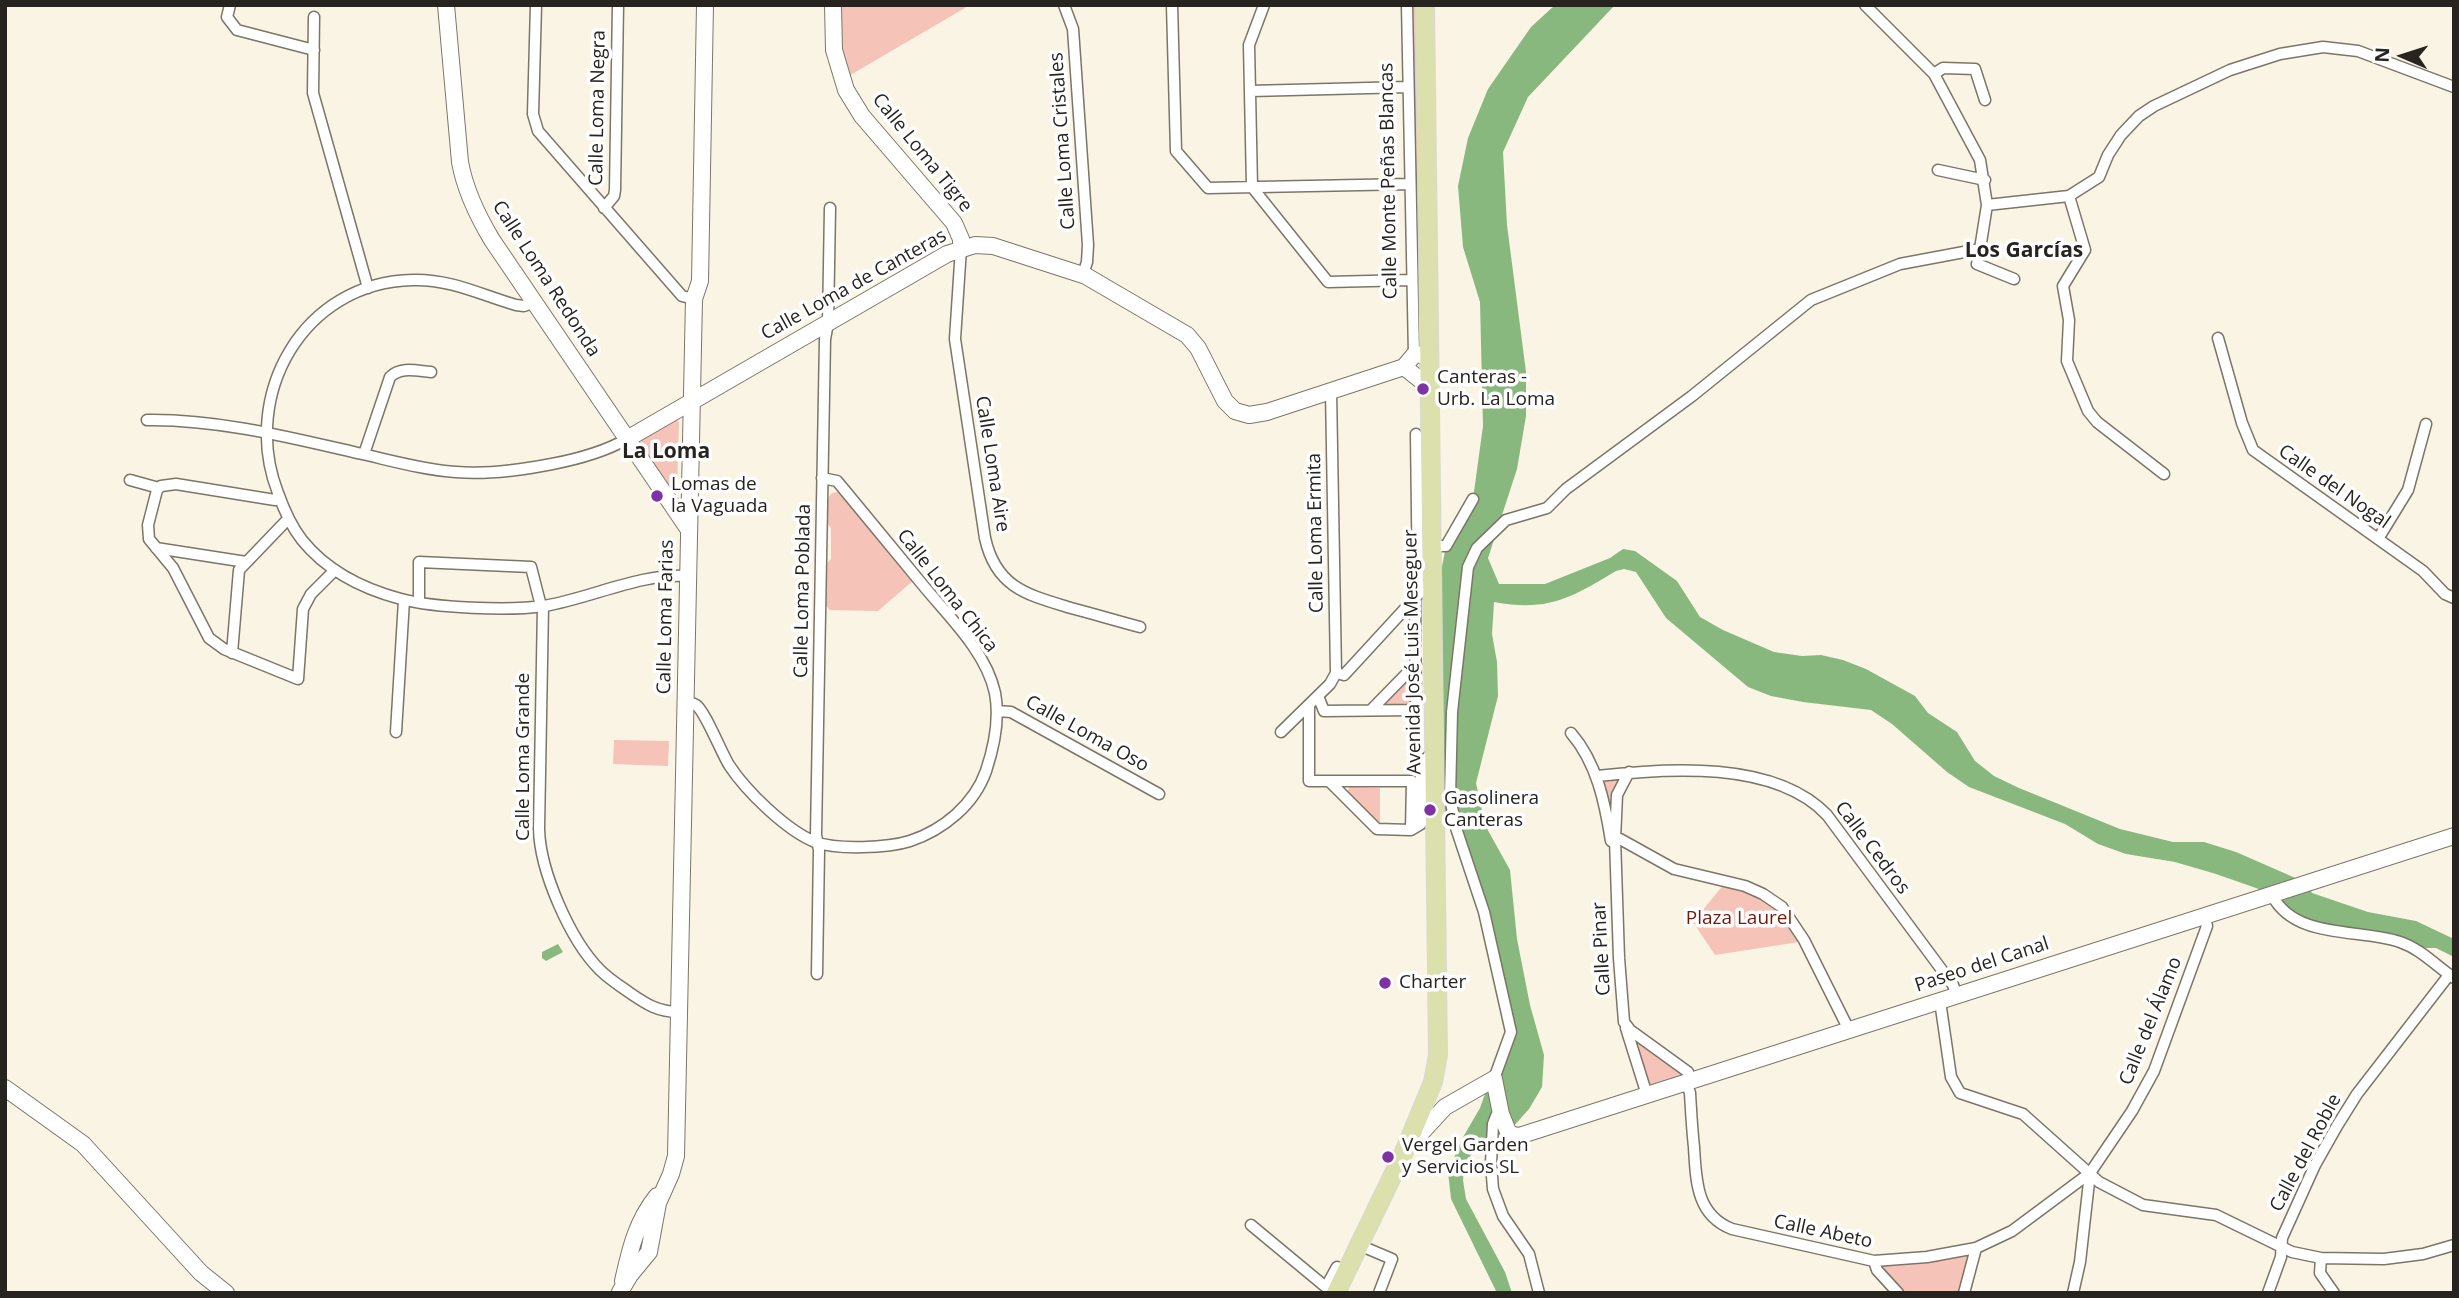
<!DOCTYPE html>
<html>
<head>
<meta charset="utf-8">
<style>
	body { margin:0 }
	#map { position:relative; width:2459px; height:1298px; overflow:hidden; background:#faf4e4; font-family:"Open Sans",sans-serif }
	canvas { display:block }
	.frame { position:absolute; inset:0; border:7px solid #27241f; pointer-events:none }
	.north { position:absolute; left:2368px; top:21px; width:70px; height:70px; -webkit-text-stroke:5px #fff; paint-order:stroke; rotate:273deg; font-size:19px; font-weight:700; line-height:28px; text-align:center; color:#27241f }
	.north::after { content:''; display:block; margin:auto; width:24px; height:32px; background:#27241f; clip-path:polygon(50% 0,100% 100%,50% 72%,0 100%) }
</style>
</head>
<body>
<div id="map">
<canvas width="2459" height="1298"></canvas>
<div class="frame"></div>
<div class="north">N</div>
</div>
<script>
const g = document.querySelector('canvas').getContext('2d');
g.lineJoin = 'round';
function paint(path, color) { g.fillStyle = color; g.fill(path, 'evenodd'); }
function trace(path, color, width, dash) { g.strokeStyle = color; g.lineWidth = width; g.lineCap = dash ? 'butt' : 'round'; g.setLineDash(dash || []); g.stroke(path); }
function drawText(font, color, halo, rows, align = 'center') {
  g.font = font + ' "Open Sans",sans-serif'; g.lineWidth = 7; g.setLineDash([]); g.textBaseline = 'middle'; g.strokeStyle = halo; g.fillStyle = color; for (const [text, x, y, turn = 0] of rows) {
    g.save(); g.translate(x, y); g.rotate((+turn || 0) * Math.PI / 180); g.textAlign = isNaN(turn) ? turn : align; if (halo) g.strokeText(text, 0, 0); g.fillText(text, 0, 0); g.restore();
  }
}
const green = new Path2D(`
	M837 5H970L847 77 843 71Z
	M1407 5H1425L1430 354 1414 355Z
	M676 419 679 422 677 487 671 489 640 444 643 438Z
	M838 492 914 580 878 611 830 610 826 606 827 563 831 559V528L827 523 828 498 832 493Z
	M1416 664V710H1371Z
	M614 740 669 741 668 766 613 764Z
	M1629 772 1617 796 1615 839 1597 776Z
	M1350 787 1380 788V824L1347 791Z
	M1724 884 1773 900 1799 942 1715 955 1693 922Z
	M1631 1030 1691 1081 1647 1095Z
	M1976 1248 1964 1293H1898L1874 1261Z`);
const water = new Path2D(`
	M1555 5H1615L1528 97 1503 152 1507 225 1526 372V416L1517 469 1488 558 1499 584H1545L1610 558 1623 549 1635 551 1677 581 1700 617 1723 630 1774 652 1802 656 1821 655 1843 660 1866 669 1915 696 1928 713 1957 732 1975 761 1994 776 2019 788 2120 829 2173 842H2204L2236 852 2307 883 2312 893 2368 912 2416 921 2454 939V957L2436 948H2413L2305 923 2273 894 2216 874 2175 862 2126 854 2098 844 2065 824 1969 787 1947 772 1892 724 1871 710 1803 702 1771 696 1748 687 1666 618 1636 572 1624 569 1616 571C1571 598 1548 612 1494 602L1492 634 1497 662 1498 696 1476 783 1485 825 1510 870 1517 939 1530 1005 1544 1055 1542 1087 1529 1109 1511 1129 1487 1139 1479 1145 1471 1155 1464 1170 1463 1180 1466 1199 1505 1272 1512 1293H1497L1451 1199 1448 1172 1462 1139 1480 1108 1507 1032 1481 913 1452 827 1442 824 1438 587 1446 546 1473 499 1483 426 1480 302 1463 247 1458 186 1468 138 1488 89 1531 27Z
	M558 944 563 952 546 961 542 958V952Z`);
const street = new Path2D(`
	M230 5 227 17 237 30 314 50
	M536 5 533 114 538 131 682 296 694 299
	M1064 5 1073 29 1088 245 1087 262 1083 274
	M1172 5 1176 151 1208 188 1410 184
	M1264 5 1249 45 1252 187 1328 282 1412 280
	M1407 5 1414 355
	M314 17 313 93 368 288
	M1934 74 1943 68 1975 69 1985 100
	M1250 91 1408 87
	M1938 170 1985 180
	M2069 196 2085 250 2063 286 2069 320 2067 361 2088 411 2097 422 2164 474
	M1987 205 2069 196 2099 177 2108 155 2121 135 2139 116 2154 106 2230 70 2280 54 2323 47 2358 51 2454 87
	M604 208 614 196 615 190 618 5
	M961 248 955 339 985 538C996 588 1028 595 1071 608 1094 614 1117 621 1140 627
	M1980 249 1977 264 2014 279
	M534 302 524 306 516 305C481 295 451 279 413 280 303 282 240 395 278 493 284 510 291 526 302 540 327 571 363 589 401 599 435 608 509 611 544 606 592 598 639 573 688 576
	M2218 338 2242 423 2253 450 2423 571 2445 594 2454 598
	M1331 391 1336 673
	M147 420C219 419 292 438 362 454 393 461 425 470 456 472 488 475 521 470 552 464 578 459 604 452 627 439
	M1416 434 1418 594
	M364 454 390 377C401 366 417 371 431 372
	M130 480 159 488
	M279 498 275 500 176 484 161 486 157 490 148 525 149 539 173 568 209 638 224 649 298 679 303 609 311 594 335 570
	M2378 539 2408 490 2426 424
	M1432 546H1446L1473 499
	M156 548 246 562
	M419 602V562L531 567 541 606
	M543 606 539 829C540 871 570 940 600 970 609 979 620 986 630 993 646 1004 658 1012 679 1012
	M232 653 239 570 288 519
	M1318 696 1324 711 1416 710 1415 597
	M686 703C690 703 692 702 696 705 705 711 721 752 729 765 746 791 786 830 815 842 837 850 888 848 910 841 943 830 974 805 986 771 994 747 1000 719 995 693 986 651 948 616 922 584 894 550 865 515 837 481L822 478
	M1309 705V781H1412L1411 830
	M1371 710 1416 664
	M997 711 1011 712 1159 794
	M396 732 404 600
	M1281 732 1330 684 1336 673 1344 675 1425 587H1433
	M1571 733C1597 763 1605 803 1611 841
	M1629 772 1617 795 1615 839 1619 958 1624 1022 1630 1030 1688 1072 1691 1081
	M1597 776C1666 768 1775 760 1827 815L1953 985 1957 995
	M1329 781 1377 829 1411 830 1421 824V763L1435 751
	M1615 839H1620L1674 869 1745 886 1763 894 1782 907 1804 940 1849 1030
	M2272 895C2295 940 2359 928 2400 942 2421 949 2436 966 2454 978
	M817 974 819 850 816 835 825 339 828 323 830 208
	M1940 1001 1951 1077 1960 1093 2023 1114 2099 1182 2143 1205 2216 1215 2292 1252 2321 1258 2384 1259 2423 1254 2454 1245
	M1626 1028 1647 1095
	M1494 1079 1511 1032 1484 912 1456 828 1450 797 1452 712 1468 567 1477 548 1506 520 1547 508 1566 489 1692 396 1811 300 1900 264 1980 249 1987 205 1980 160 1934 74 1865 5
	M1686 1082 1690 1093C1691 1111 1692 1129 1694 1147 1696 1180 1696 1215 1732 1229L1874 1261 1927 1257 1976 1248 2012 1231 2090 1173
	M1501 1114 1496 1116 1493 1124 1491 1163 1493 1189 1503 1216 1529 1254 1539 1293
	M1251 1225 1333 1293
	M1359 1245 1392 1259 1379 1293
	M2321 1258 2320 1273 2334 1293
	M1874 1261 1877 1270 1898 1293
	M1326 1287 1337 1267
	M1964 1293 1976 1248
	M2073 1293 2080 1262 2090 1173 2132 1111 2154 1071 2207 926 2204 916
	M2268 1293 2281 1257 2282 1238 2315 1165 2337 1126 2357 1094 2449 975`);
const secondary = new Path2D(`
	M446 5 460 162C465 190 477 215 492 240L689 530
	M833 5 834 50 846 90 862 116 954 223 961 239V248
	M1404 367 1423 382H1431
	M1404 367 1414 355 1430 354
	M627 439 947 254 975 245 993 246 1086 276 1187 335 1198 348 1225 401 1235 411 1249 415 1267 412 1404 367
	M5 1088 83 1144 201 1273 226 1293
	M1409 1146 1445 1107 1494 1079 1501 1114 1509 1134 1519 1136 2454 836
	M623 1281C630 1250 636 1222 657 1196
	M620 1292 630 1275 649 1252 658 1203 671 1174 676 1156 694 299 700 281 705 5`);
const primary = new Path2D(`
	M1336 1293 1404 1152 1433 1082 1438 1055 1425 5`);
const markers = [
	[1423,389,7,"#7e33a5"],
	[657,496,7,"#7e33a5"],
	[1430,810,7,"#7e33a5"],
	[1385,983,7,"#7e33a5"],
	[1388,1157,7,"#7e33a5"]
];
const streetNames = [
	["Calle Loma Negra",598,108,-89],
	["Calle Loma Cristales",1063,141,-94],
	["Calle Loma Tigre",922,153,51],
	["Calle Monte Peñas Blancas",1389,181,-91],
	["Calle Loma Redonda",546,279,57],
	["Calle Loma de Canteras",854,285,-29],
	["Calle Loma Aire",992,464,81],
	["Calle del Nogal",2334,487,35],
	["Calle Loma Ermita",1316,533,-91],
	["Calle Loma Poblada",803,591,-89],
	["Calle Loma Chica",947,591,52],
	["Calle Loma Farias",666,617,-89],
	["Avenida José Luis Meseguer",1413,652,-91],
	["Calle Loma Oso",1087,734,29],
	["Calle Loma Grande",524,757,-90],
	["Calle Cedros",1872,848,53],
	["Calle Pinar",1602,949,-93],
	["Paseo del Canal",1982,965,-18],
	["Calle del Álamo",2151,1021,-68],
	["Calle del Roble",2306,1153,-62],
	["Calle Abeto",1823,1232,12]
];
const poiNames = [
	["Canteras -",1437,378],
	["Urb. La Loma",1437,400],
	["Lomas de",671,485],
	["la Vaguada",671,507],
	["Gasolinera",1444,799],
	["Canteras",1444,821],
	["Charter",1399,983],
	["Vergel Garden",1402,1146],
	["y Servicios SL",1402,1168]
];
const parkNames = [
	["Plaza Laurel",1739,919]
];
const neighbourhoodNames = [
	["Los Garcías",2024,251],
	["La Loma",666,452]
];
paint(green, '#f6c3b8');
paint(water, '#89b87f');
trace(street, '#7c7668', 13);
trace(secondary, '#7c7668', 18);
trace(primary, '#d8d8d7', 20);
trace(street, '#fff', 10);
trace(secondary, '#fff', 16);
trace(primary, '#dbe0ad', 18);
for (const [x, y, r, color] of markers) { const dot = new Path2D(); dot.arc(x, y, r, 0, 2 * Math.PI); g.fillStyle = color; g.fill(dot); trace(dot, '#fff', 2.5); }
drawText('19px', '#27241f', '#fff', streetNames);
drawText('19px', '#27241f', '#fff', poiNames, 'left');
drawText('19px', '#721a0a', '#fff', parkNames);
drawText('bold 21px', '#27241f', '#fff', neighbourhoodNames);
</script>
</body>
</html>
